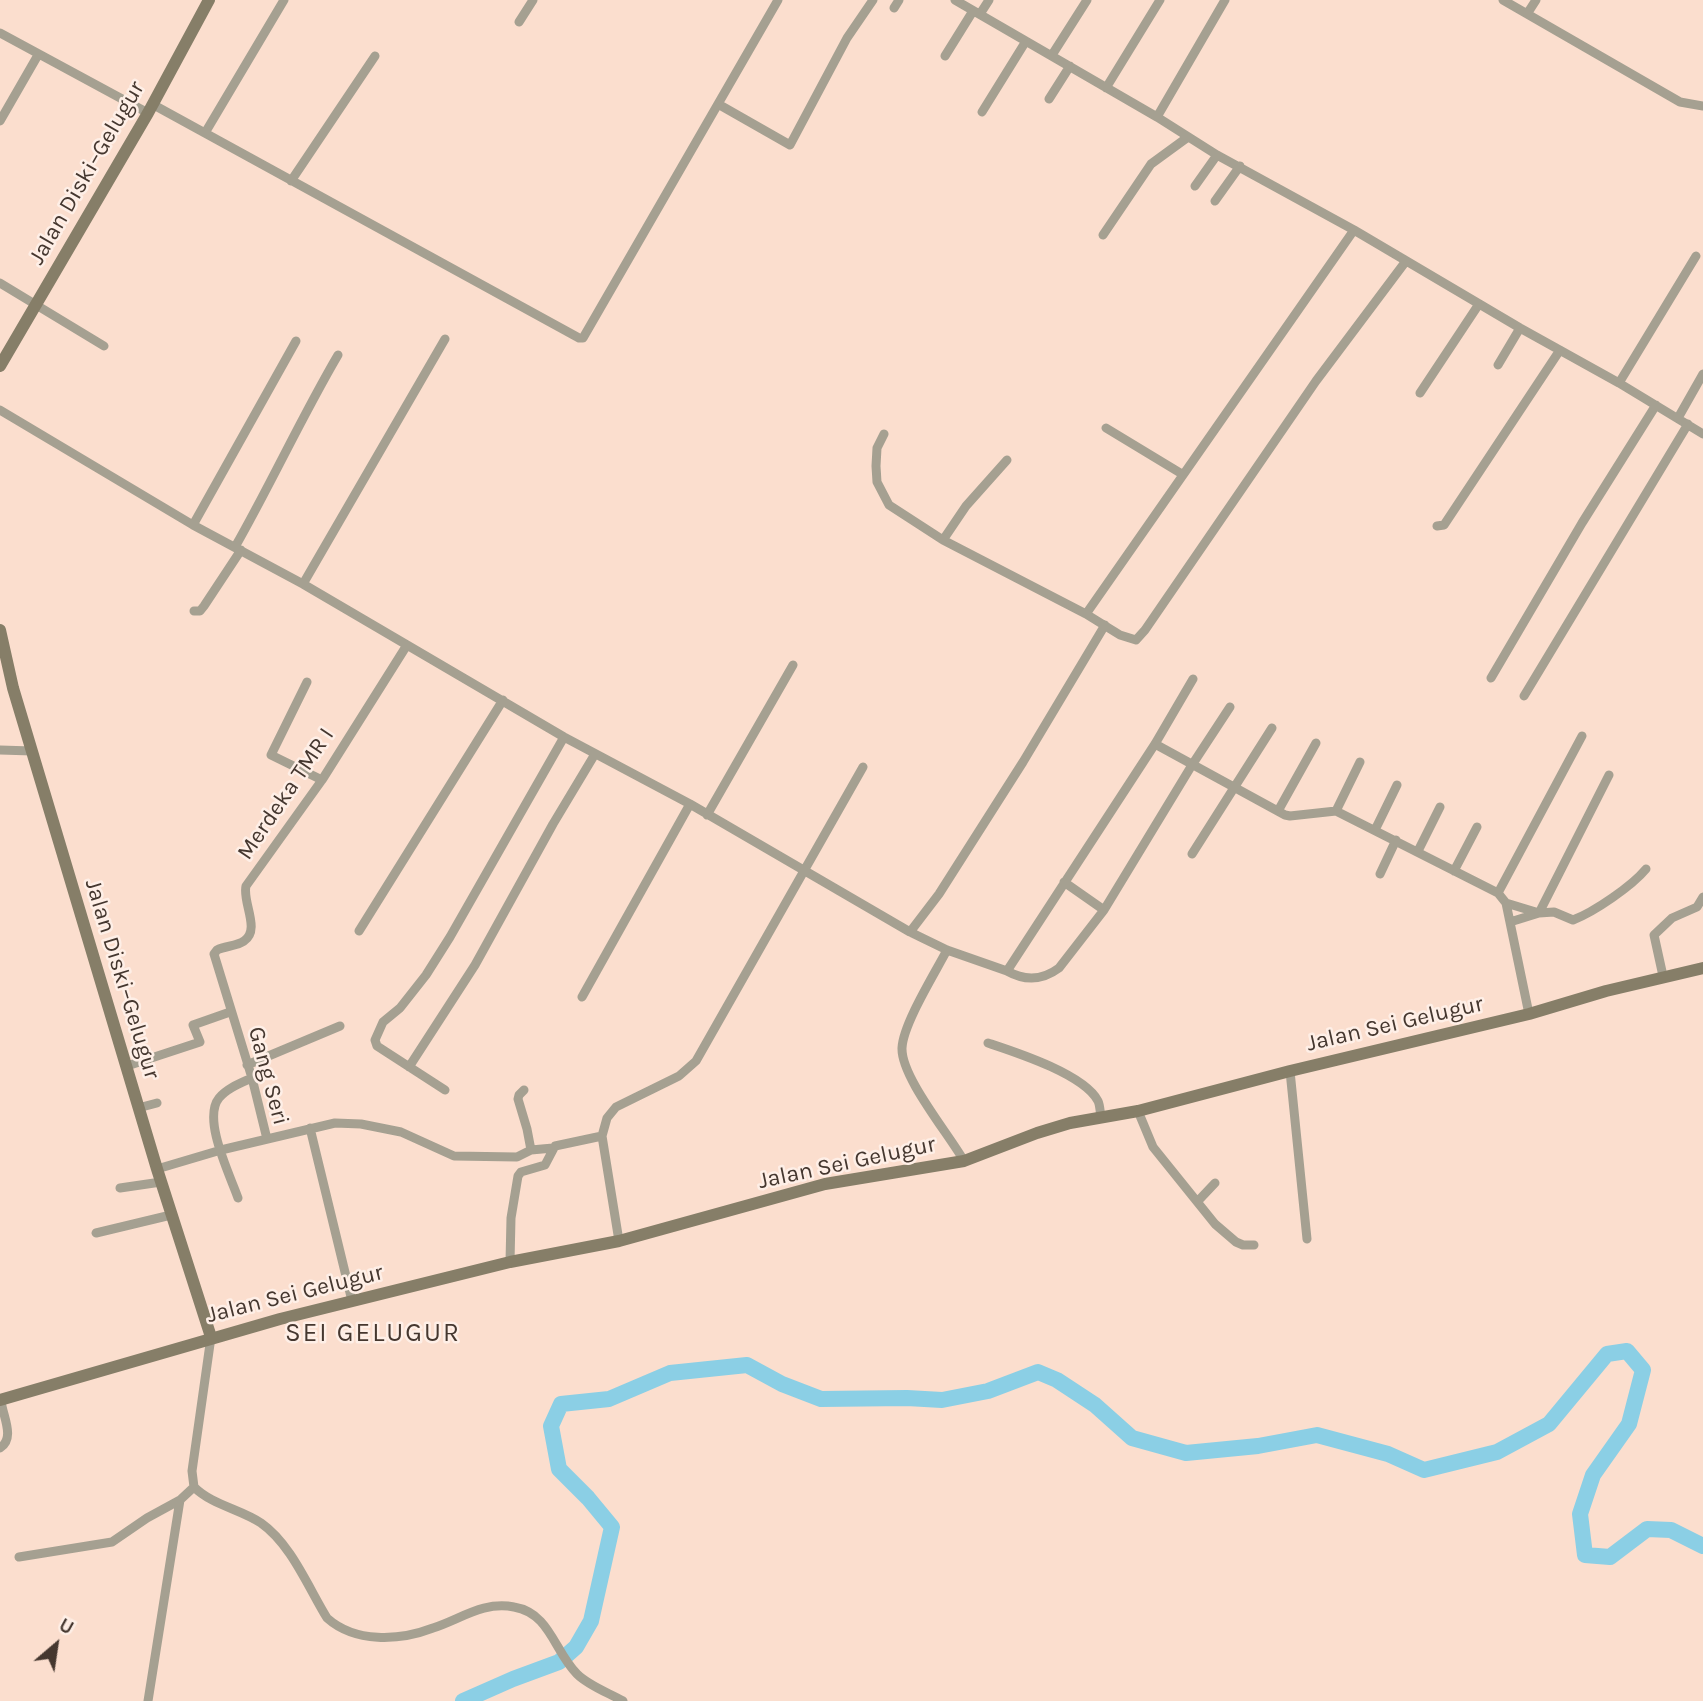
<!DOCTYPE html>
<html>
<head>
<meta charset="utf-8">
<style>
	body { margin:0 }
	#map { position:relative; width:1703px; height:1701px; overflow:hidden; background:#fbdece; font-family:Karla,sans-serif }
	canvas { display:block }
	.north { position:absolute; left:21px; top:1610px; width:70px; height:70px; -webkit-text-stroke:5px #feefe7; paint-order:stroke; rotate:29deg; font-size:19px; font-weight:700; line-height:28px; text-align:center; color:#45372f }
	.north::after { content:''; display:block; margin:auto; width:24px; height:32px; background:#45372f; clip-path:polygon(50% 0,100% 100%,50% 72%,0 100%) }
</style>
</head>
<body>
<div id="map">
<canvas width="1703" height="1701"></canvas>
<div class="north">U</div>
</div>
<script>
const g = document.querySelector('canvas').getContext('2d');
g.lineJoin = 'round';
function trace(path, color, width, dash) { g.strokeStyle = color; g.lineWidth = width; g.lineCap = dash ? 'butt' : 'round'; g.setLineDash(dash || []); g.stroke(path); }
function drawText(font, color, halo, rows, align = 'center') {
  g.font = font + ' Karla,sans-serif'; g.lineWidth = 5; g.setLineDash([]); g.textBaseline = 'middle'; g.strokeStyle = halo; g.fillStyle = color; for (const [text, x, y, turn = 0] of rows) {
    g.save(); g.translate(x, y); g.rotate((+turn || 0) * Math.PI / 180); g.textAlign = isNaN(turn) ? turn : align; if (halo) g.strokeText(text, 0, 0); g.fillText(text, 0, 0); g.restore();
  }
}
const river = new Path2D(`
	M463 1701 513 1679 559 1662 576 1647 591 1621 612 1527 588 1498 559 1469 551 1426 561 1404 609 1399 670 1373 747 1365 782 1384 821 1399 907 1398 942 1400 988 1391 1038 1372 1057 1380 1095 1405 1132 1438 1186 1453 1258 1446 1317 1435 1388 1454 1424 1470 1497 1452 1549 1424 1607 1354 1627 1351 1643 1370 1629 1424 1593 1475 1580 1514 1585 1555 1610 1557 1647 1529 1671 1530 1703 1546`);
const minor = new Path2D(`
	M955 0 1157 117 1217 155 1354 230 1520 328 1619 383 1703 434
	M1503 0 1680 102 1703 106
	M894 8 899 0
	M980 14 989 0
	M1527 14 1536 0
	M519 22 533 0
	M0 33 148 113
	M1052 55 1087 0
	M945 56 973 11
	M1106 88 1160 0
	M1049 99 1070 66
	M152 104 579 338H583L778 0
	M718 104 790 145 847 38 873 0
	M982 112 1026 41
	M1157 117 1225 0
	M0 121 38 55
	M205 133 284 0
	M291 181 375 56
	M1195 186 1217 155
	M1215 201 1240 166
	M1103 235 1151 164 1188 137
	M0 283 104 346
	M1498 365 1520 328
	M1619 383 1696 256
	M1420 393 1479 304
	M0 410 193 525 303 584 564 737 690 804 910 932 947 950 1007 971 1155 744 1193 679
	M1678 418 1703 374
	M1106 428 1182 474
	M884 434 877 448 876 466 877 482 889 505 943 540 1086 614 1120 635 1136 640 1145 630 1316 381 1406 261
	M193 525 296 341
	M1437 526 1444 525 1560 350
	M943 540 966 506 1007 460
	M235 547C271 484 301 418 338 355
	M303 584 445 339
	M194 611H200L204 606 241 550
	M1086 614 1354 230
	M1491 678 1582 523 1656 405
	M307 682 271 755 322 780
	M1524 696 1688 424
	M1155 744 1285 815 1290 816 1336 811 1498 893 1506 903 1529 1014
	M0 750 32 751
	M1278 811 1316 743
	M1336 811 1360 762
	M707 815 793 665
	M1375 830 1397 785
	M1418 851 1440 807
	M1192 854 1272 728
	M1454 871 1477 827
	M1380 874 1396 840
	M1064 882 1104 910 1192 765 1230 707
	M1498 893 1582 736
	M1506 903 1539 913 1554 912 1573 920C1594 912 1632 886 1646 869
	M1510 922 1539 913 1609 775
	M359 931 503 700
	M910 932 939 894 1023 762 1105 625
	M947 950C935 973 903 1024 902 1048 901 1077 948 1133 964 1161
	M1007 971C1025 981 1043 980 1059 968L1104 910
	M1663 976 1654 935 1672 918 1697 907 1703 897
	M582 997 690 804
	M988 1043C1015 1052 1084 1074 1098 1101 1100 1105 1100 1112 1101 1117
	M247 1065 340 1026
	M127 1066 200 1042 193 1025 230 1012
	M409 1067 475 965 553 824 595 754
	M1290 1071 1307 1239
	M445 1090 377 1046 375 1040 383 1022 400 1008 426 975 450 937 564 737
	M524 1090 519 1095 518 1099 527 1129 531 1150
	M138 1108 157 1103
	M1138 1111 1153 1147 1215 1224 1236 1242 1243 1245H1254
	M310 1128 352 1301
	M267 1139 252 1078 214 954 217 950C225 946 237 946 244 941 261 930 242 902 246 886L322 780 407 645
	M157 1169 221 1150 335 1123 361 1124 401 1132 454 1156 517 1157 531 1150 553 1148
	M120 1188 161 1182
	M238 1198C230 1175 202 1119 219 1098 227 1088 241 1083 252 1078
	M1198 1201 1215 1183
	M96 1233 171 1215
	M619 1241 602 1136 607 1118 616 1107 679 1076 696 1061 863 767
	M510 1262 511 1218 518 1176 521 1172 545 1165 555 1146 602 1136
	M211 1337 192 1471 194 1487C212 1505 240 1509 261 1523 291 1544 308 1587 327 1618 355 1643 399 1641 433 1628 461 1619 483 1601 514 1607 550 1613 554 1651 577 1674 589 1686 609 1693 623 1701
	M0 1448C16 1438 2 1415 1 1400
	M19 1557 112 1542 147 1518 180 1500 194 1487
	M148 1701 180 1500`);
const secondary = new Path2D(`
	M0 366 148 113 209 0
	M0 630 13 688 157 1169 211 1337
	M0 1400 280 1319 510 1262 619 1241 825 1184 964 1161 1037 1133 1070 1123 1138 1111 1290 1071 1529 1014 1606 991 1703 968`);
const streetNames = [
	["Jalan Diski–Gelugur",87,173,-60],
	["Merdeka TMR I",286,794,-56],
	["Jalan Diski–Gelugur",122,979,73],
	["Jalan Sei Gelugur",1395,1024,-13],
	["Gang Seri",268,1076,75],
	["Jalan Sei Gelugur",847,1163,-12],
	["Jalan Sei Gelugur",295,1294,-14]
];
const quarterNames = [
	["SEI GELUGUR",373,1334]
];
trace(river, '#8bcfe5', 16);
trace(minor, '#a5a091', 9);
trace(secondary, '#867e68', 12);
drawText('23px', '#45372f', '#feefe7', streetNames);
g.letterSpacing = '2px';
drawText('26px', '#45372f', '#feefe7', quarterNames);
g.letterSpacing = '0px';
</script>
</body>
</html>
